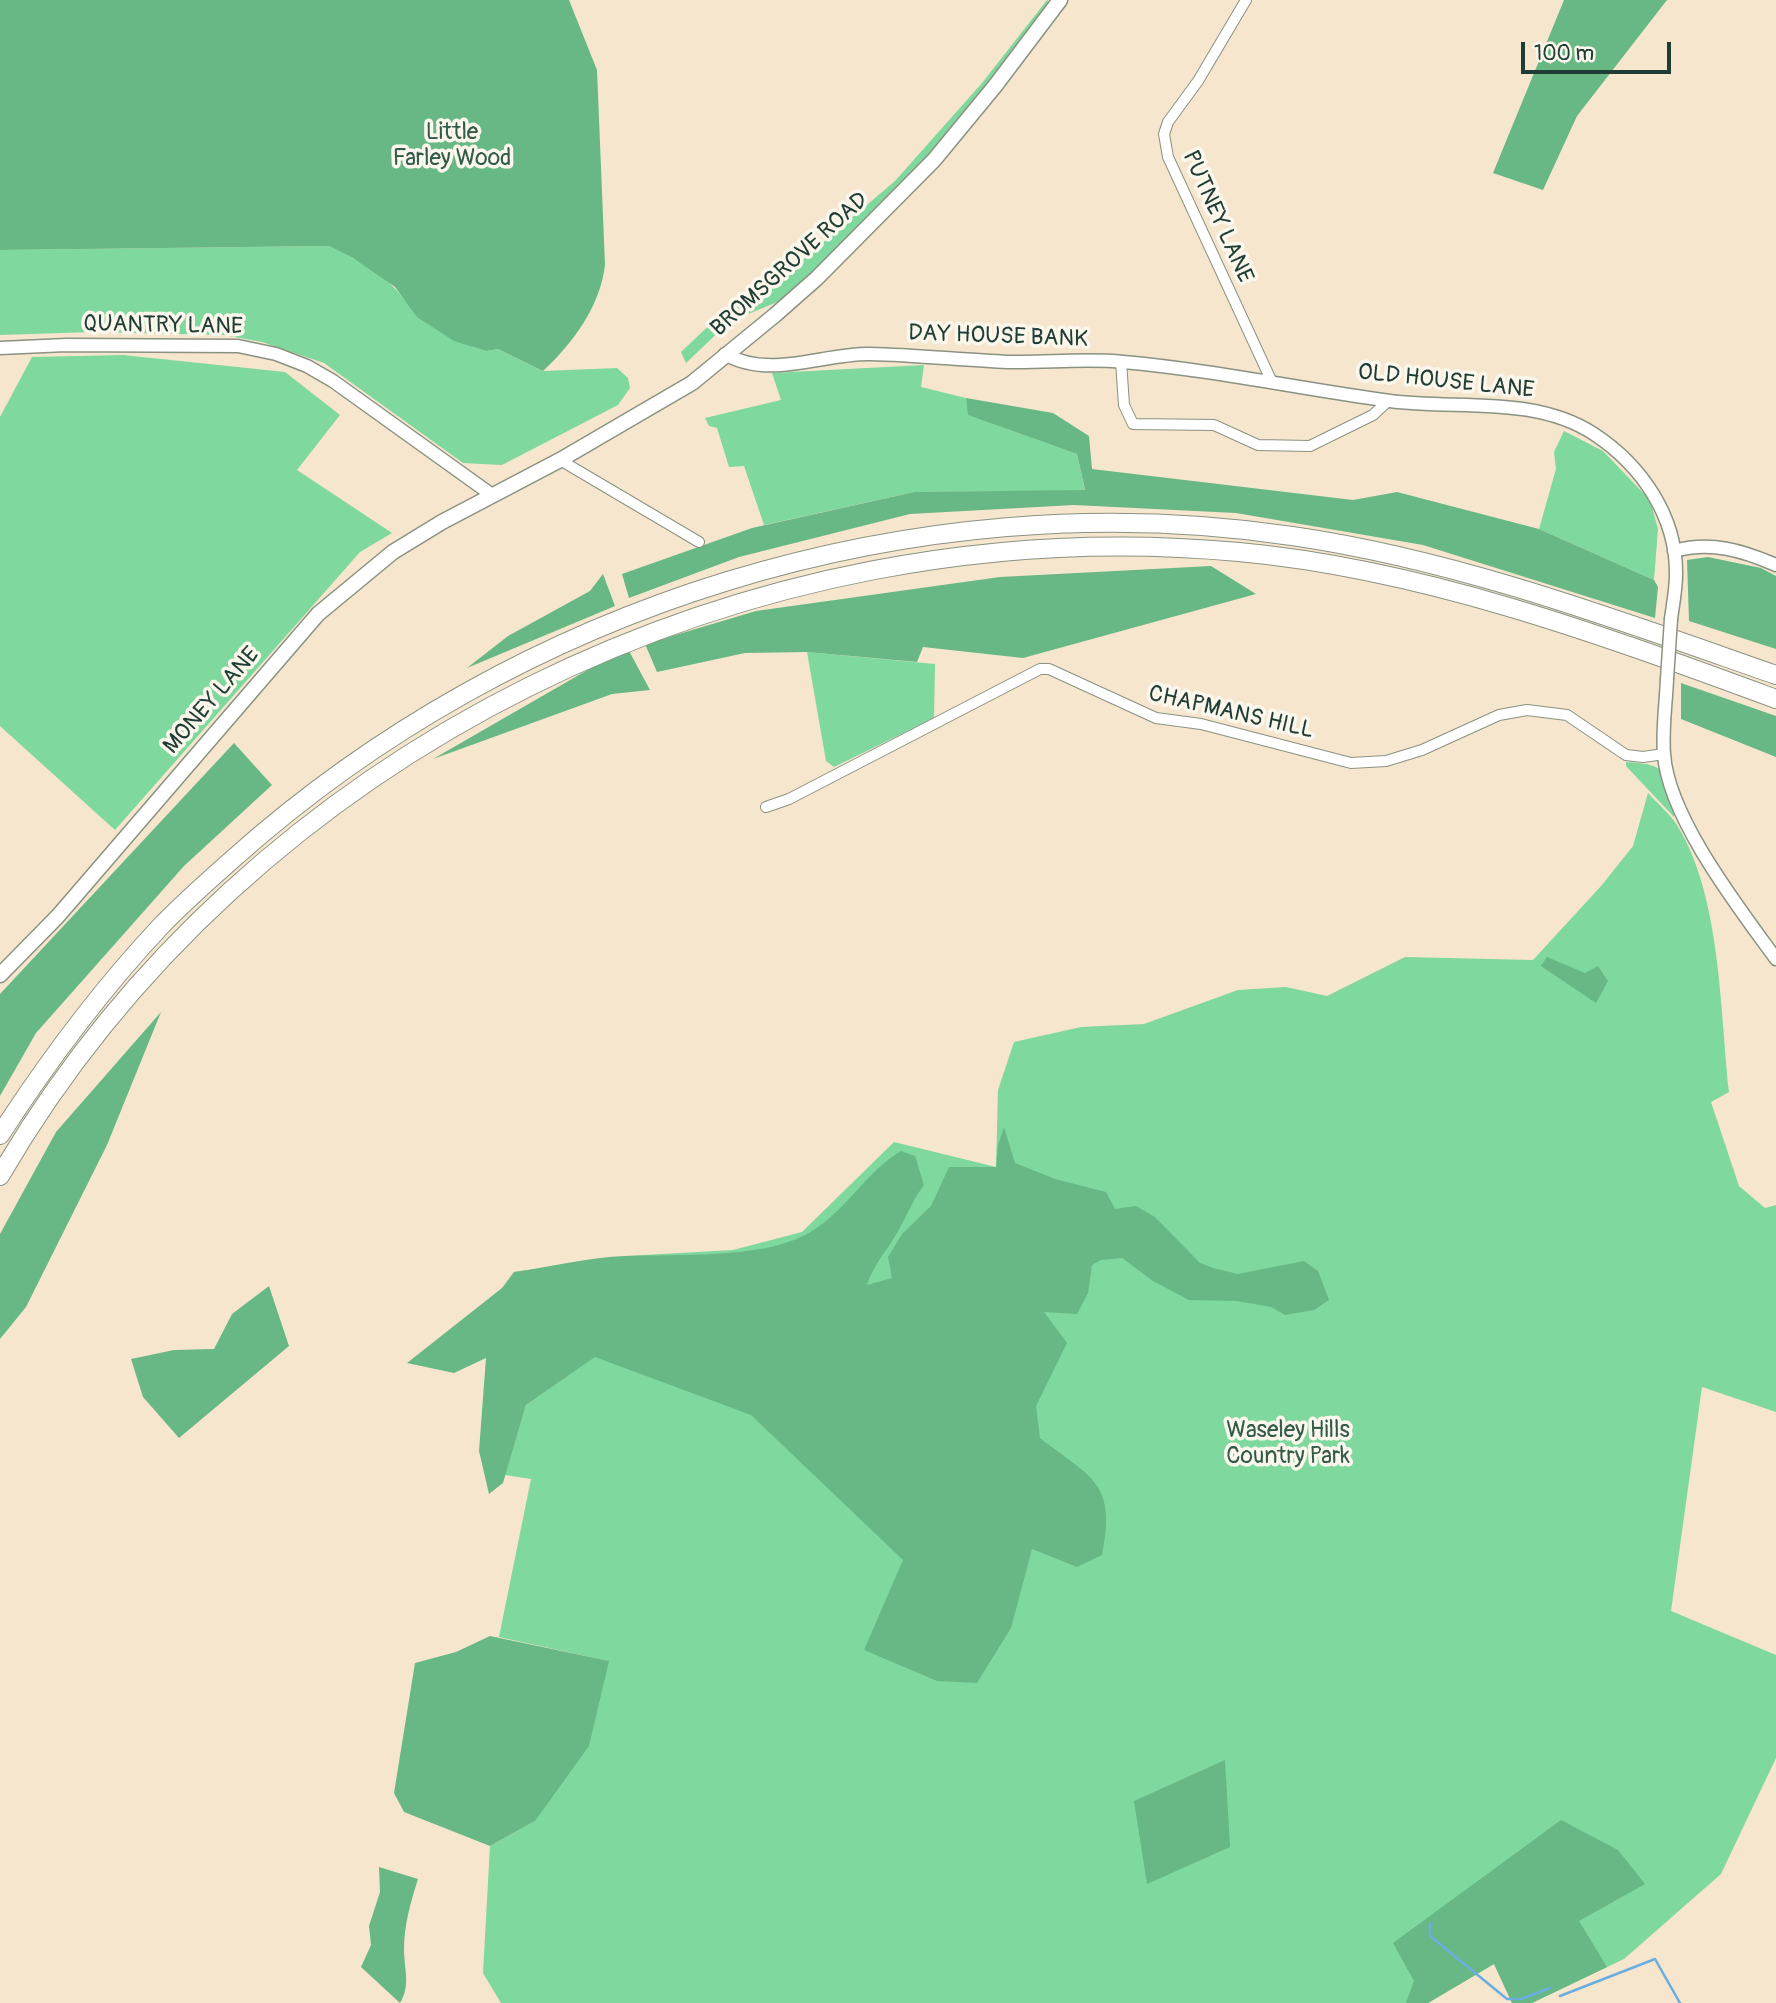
<!DOCTYPE html>
<html>
<head>
<meta charset="utf-8">
<style>
	body { margin:0 }
	#map { position:relative; width:1776px; height:2003px; overflow:hidden; background:#f6e6ce; font-family:Pangolin,sans-serif }
	canvas { display:block }
	.scale { position:absolute; left:1521px; top:42px; width:150px; height:32px; box-sizing:border-box; border:4px solid #1f3d34; border-top:0; padding-left:9px; font-size:21px; line-height:24px; white-space:nowrap; color:#1f3d34; -webkit-text-stroke:5px #fbf7ec; paint-order:stroke }
</style>
</head>
<body>
<div id="map">
<canvas width="1776" height="2003"></canvas>
<div class="scale">100 m</div>
</div>
<script>
const g = document.querySelector('canvas').getContext('2d');
g.lineJoin = 'round';
function paint(path, color) { g.fillStyle = color; g.fill(path, 'evenodd'); }
function trace(path, color, width, dash) { g.strokeStyle = color; g.lineWidth = width; g.lineCap = dash ? 'butt' : 'round'; g.setLineDash(dash || []); g.stroke(path); }
function drawText(font, color, halo, rows, align = 'center') {
  g.font = font + ' Pangolin,sans-serif'; g.lineWidth = 7; g.setLineDash([]); g.textBaseline = 'middle'; g.strokeStyle = halo; g.fillStyle = color; for (const [text, x, y, turn = 0] of rows) {
    g.save(); g.translate(x, y); g.rotate((+turn || 0) * Math.PI / 180); g.textAlign = isNaN(turn) ? turn : align; if (halo) g.strokeText(text, 0, 0); g.fillText(text, 0, 0); g.restore();
  }
}
const green = new Path2D(`
	M1047 0 1051 3 931 156 813 272 782 300 729 322 686 363 681 352 721 314 786 274 895 181 982 83Z
	M329 246C356 259 385 274 404 299L487 351 498 349 543 371 617 368 628 378 630 388 618 405 502 465 463 463 324 363 262 342 224 335 93 332 0 335V250Z
	M123 355 285 372 340 415 297 470 392 533 360 552 115 830 0 726V417L32 357Z
	M924 365 921 387 966 398 969 415 1077 454 1085 491 914 492 764 525 744 466 729 467 717 428 709 426 705 418 781 400 772 373Z
	M1564 431 1603 451 1650 500 1658 529 1654 580 1539 529 1556 469 1554 452Z
	M807 652 935 664 934 718 834 767 826 761Z
	M1626 762C1670 765 1662 770 1677 809L1674 817 1626 766Z
	M1648 793C1657 803 1669 813 1677 825 1721 896 1720 1009 1729 1092L1711 1102 1739 1186 1765 1208 1776 1205V1412L1702 1387 1671 1611 1776 1655V1758L1721 1874 1624 1959 1532 2003H1512L1494 1964 1428 2003H501L483 1973 490 1846 535 1821 608 1661 499 1637 531 1479 505 1475 526 1405 594 1357 514 1272 626 1256 733 1250 802 1232 894 1142 996 1167 998 1090 1014 1042 1081 1027 1144 1024 1238 990 1286 987 1327 996 1405 957 1533 960 1602 885 1633 846Z`);
const forest = new Path2D(`
	M0 0H569L597 70 605 265C600 307 573 343 543 371L498 349 487 351 454 341 417 317 395 287 353 258 329 246 0 250Z
	M1564 0H1667L1577 116 1543 190 1493 173Z
	M966 398 1053 413 1089 436 1092 469 1353 500 1397 492 1539 529 1654 580 1658 587 1655 618 1423 545 1236 513 1074 505 910 514 739 557 629 598 622 574 752 528 914 492 1085 490 1077 454 968 415Z
	M1708 557 1761 568 1776 576V649L1689 621 1687 560Z
	M1211 566 1256 594 1023 658 923 647 917 662 807 652 745 653 657 672 645 644 756 611 1000 577Z
	M603 574 615 606 467 668 508 636 590 591Z
	M628 649 650 690 612 694 433 759 591 668Z
	M1681 683 1776 716V757L1681 719Z
	M234 743 272 785 184 866 36 1033 0 1096V994Z
	M1547 957 1585 973 1598 966 1608 981 1596 1003 1541 966Z
	M161 1012 107 1145 26 1307 0 1339V1234L56 1132Z
	M1004 1127 1015 1163 1055 1179 1106 1192 1115 1209 1136 1206 1155 1217 1200 1263 1213 1268 1238 1274 1304 1261 1318 1271 1329 1300 1314 1310 1285 1315 1271 1307 1237 1301 1189 1300 1153 1281 1122 1258 1101 1260 1092 1265 1088 1293 1077 1314 1044 1312 1067 1343 1036 1406 1040 1438C1091 1478 1117 1482 1102 1555L1077 1567 1032 1549 1011 1628 977 1683 937 1681 864 1650 903 1560 751 1415 595 1357 526 1405 503 1483 489 1494 479 1451 486 1358 454 1373 407 1363 502 1288 514 1272C551 1267 589 1257 626 1256 677 1254 759 1259 805 1235 844 1215 864 1173 901 1151L915 1156 924 1185C912 1201 907 1216 897 1233 887 1251 873 1265 867 1285L892 1278 888 1257 902 1234 931 1206 949 1167H996L998 1145Z
	M269 1286 289 1346 179 1438 143 1397 131 1359 174 1350 214 1349 232 1314Z
	M490 1636 609 1661 589 1746 535 1821 490 1846 404 1812 394 1793 415 1663 456 1652Z
	M1225 1760 1230 1847 1147 1884 1134 1801Z
	M1561 1820 1618 1850 1645 1884 1579 1921 1607 1967 1532 2003H1512L1494 1964 1428 2003H1406L1414 1981 1393 1943Z
	M379 1867 418 1879C411 1901 404 1925 404 1949 404 1970 411 1985 400 2003L361 1967 371 1945 369 1926 380 1892Z`);
const stream = new Path2D(`
	M1430 1923V1936L1507 1999H1521L1550 1988
	M1560 1996 1655 1959 1680 2003`);
const minor = new Path2D(`
	M1246 0 1198 81 1168 122 1164 134 1168 157 1271 380
	M1121 361 1124 405 1133 424 1214 425 1258 445 1310 446 1373 415 1388 401
	M560 460 699 542
	M766 807 789 799 1040 669H1049L1156 718 1201 724 1351 763 1386 761 1422 750 1499 715 1527 710 1567 715 1626 755 1643 757 1664 754`);
const tertiary = new Path2D(`
	M0 348 66 345 238 346 276 354 307 366 333 381 492 495
	M725 354C770 380 823 353 870 354 916 355 962 360 1008 362 1046 363 1085 358 1123 362 1213 370 1301 389 1390 401 1457 410 1534 395 1594 434 1641 465 1677 516 1676 575 1676 589 1673 604 1671 619
	M1674 551C1711 541 1741 550 1776 565
	M1667 679C1666 703 1662 730 1664 754 1668 817 1739 908 1776 959`);
const secondary = new Path2D(`
	M0 975 58 916 318 614 393 552 442 522 560 460 692 383 775 315 817 278 934 160 995 86 1060 0`);
const motorway = new Path2D(`
	M0 1135C48 1061 100 991 160 927 183 903 209 880 234 858 517 605 914 480 1292 536 1458 560 1618 620 1776 675
	M0 1176C248 749 750 506 1239 552 1424 569 1602 635 1776 699`);
const tertiaryBridge = new Path2D(`
	M1667 679 1671 619`);
const parkNames = [
	["Little",452,133],
	["Farley Wood",452,159],
	["Waseley Hills",1288,1431],
	["Country Park",1288,1457]
];
const streetNames = [
	["PUTNEY LANE",1217,217,66],
	["BROMSGROVE ROAD",790,265,-42],
	["QUANTRY LANE",163,326,1],
	["DAY HOUSE BANK",998,337,2],
	["OLD HOUSE LANE",1446,382,6],
	["MONEY LANE",212,701,-49],
	["CHAPMANS HILL",1231,713,13]
];
paint(green, '#7fd89d');
paint(forest, '#67b884');
trace(stream, '#6aaedf', 2.5);
trace(minor, '#8a9281', 12);
trace(tertiary, '#8a9281', 15);
trace(secondary, '#8a9281', 17);
trace(motorway, '#8a9281', 20);
trace(minor, '#fff', 10);
trace(tertiary, '#fff', 12);
trace(secondary, '#fff', 14);
trace(motorway, '#fff', 18);
trace(tertiaryBridge, '#8a9281', 15, []);
trace(tertiaryBridge, '#fff', 12);
drawText('23px', '#325c49', '#fbf7ec', parkNames);
drawText('23px', '#1f3d34', '#fbf7ec', streetNames);
</script>
</body>
</html>
